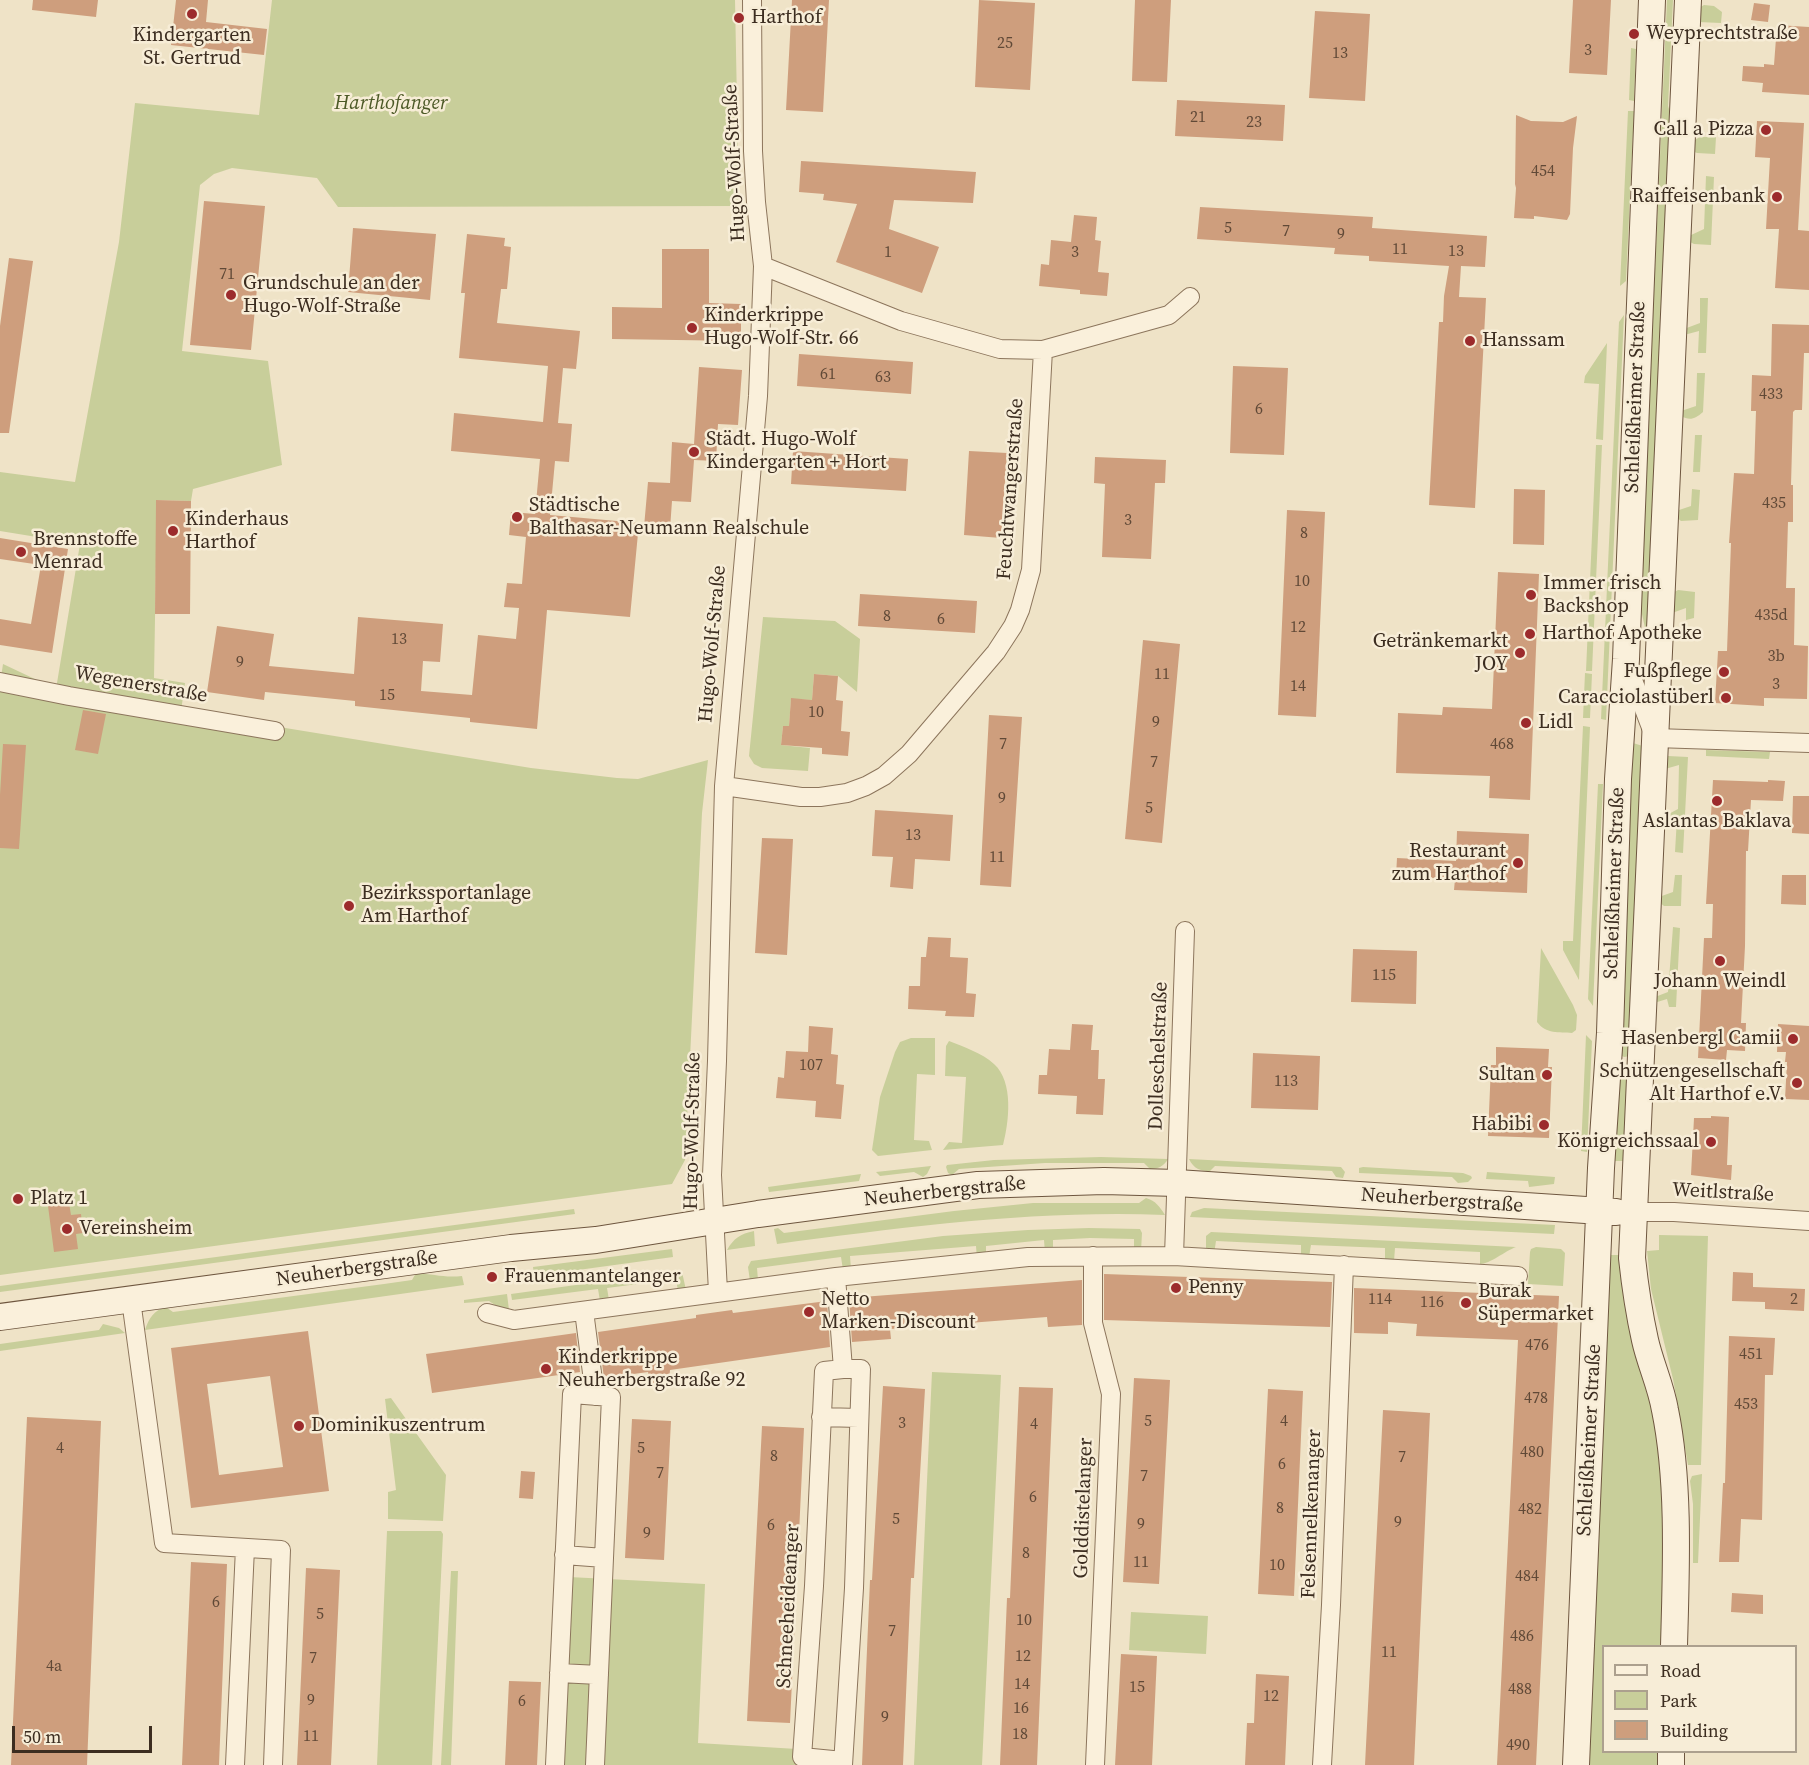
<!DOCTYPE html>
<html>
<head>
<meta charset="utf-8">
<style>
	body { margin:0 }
	#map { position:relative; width:1809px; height:1765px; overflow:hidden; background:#efe3c7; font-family:"Source Serif 4",serif }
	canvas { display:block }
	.legend { position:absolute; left:1602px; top:1645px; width:195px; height:108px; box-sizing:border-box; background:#f7edd7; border:2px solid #aca08e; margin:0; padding:8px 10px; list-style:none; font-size:18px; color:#3c2d20 }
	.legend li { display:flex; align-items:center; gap:12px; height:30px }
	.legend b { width:30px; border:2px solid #aca08e }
	.scale { position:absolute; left:12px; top:1726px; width:140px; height:27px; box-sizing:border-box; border:3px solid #3c2d20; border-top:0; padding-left:8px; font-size:18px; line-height:21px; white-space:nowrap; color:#3c2d20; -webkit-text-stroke:4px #f7edd7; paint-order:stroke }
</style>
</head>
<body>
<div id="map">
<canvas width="1809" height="1765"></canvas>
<ul class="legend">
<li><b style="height:8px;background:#faf0db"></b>Road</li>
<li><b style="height:16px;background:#c8ce9a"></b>Park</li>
<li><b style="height:16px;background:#ce9e7d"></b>Building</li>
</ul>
<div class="scale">50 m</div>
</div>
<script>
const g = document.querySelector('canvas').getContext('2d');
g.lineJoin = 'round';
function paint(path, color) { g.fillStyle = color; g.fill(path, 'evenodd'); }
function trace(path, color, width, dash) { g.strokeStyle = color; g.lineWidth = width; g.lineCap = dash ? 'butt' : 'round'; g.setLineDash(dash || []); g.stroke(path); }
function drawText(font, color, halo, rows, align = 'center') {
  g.font = font + ' "Source Serif 4",serif'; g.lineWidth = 5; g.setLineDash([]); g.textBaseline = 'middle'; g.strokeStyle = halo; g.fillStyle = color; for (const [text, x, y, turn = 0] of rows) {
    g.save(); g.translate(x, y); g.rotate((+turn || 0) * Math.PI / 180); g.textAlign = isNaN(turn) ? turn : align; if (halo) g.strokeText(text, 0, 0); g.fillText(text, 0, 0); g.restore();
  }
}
const green = new Path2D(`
	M272 0H735L739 206 338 207 317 178 232 168 214 174 200 185 182 351 268 361 282 465 193 489 191 501 157 500 154 678 185 683 181 711 531 768 617 778 638 779 708 760 702 813 685 1160 672 1184 0 1275V684L3 664 56 689 80 544 0 531V472L75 482 119 242 135 103 259 115Z
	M1667 0H1673L1668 106 1674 124 1649 694 1644 685 1647 637 1640 605Z
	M1704 5 1714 6 1722 12 1721 23 1698 22 1699 8Z
	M1631 48 1636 49 1634 101 1629 100Z
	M1628 111H1634L1626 281 1620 286Z
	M1700 137H1716L1715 154 1697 153 1692 151 1693 141Z
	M1706 176 1714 177 1711 245 1694 244 1688 241 1689 236 1704 229Z
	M1700 298H1708L1706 353H1698L1699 331 1684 335V329L1700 323Z
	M1624 315 1606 720 1601 719 1619 322Z
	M1607 343 1603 440 1596 439 1599 384 1584 383 1585 376Z
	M1697 373H1705L1703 412C1695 419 1690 421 1681 416V411L1696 406Z
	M1695 435H1702L1700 472H1693Z
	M1596 445H1602L1592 671H1586Z
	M1692 489 1700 490 1698 520 1681 521 1676 517V511L1691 506Z
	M1678 590 1695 592 1694 618 1686 620V608L1672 613 1673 593Z
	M763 617 835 621 860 639 857 692 838 676 814 674 812 700 791 699 789 726H783L781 745 810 748 808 771 762 768 754 764 749 756Z
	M1585 673 1592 674 1590 718H1583Z
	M1583 726 1590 727 1579 980 1563 950V941H1573Z
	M1633 743 1646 747 1630 1056 1624 1057 1619 1054Z
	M1706 750 1770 752 1769 759 1706 756Z
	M1668 756 1688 757 1683 853 1675 852 1677 818 1663 824V817L1678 809 1679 765 1665 769Z
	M1598 784H1603L1593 1006 1588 999Z
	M1675 875H1682L1681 906H1664L1659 902V897L1673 892Z
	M1673 927 1680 928 1676 1007H1669L1667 999 1654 1003 1655 997 1668 992Z
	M1541 948 1573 1005 1577 1015 1576 1030 1572 1033C1559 1032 1546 1034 1537 1022Z
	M1586 1035 1592 1041 1587 1152 1581 1151Z
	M911 1038H935V1075L917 1074 914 1140 929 1141 932 1150 878 1156 872 1150 880 1097 895 1052 900 1042Z
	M949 1041C964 1047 982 1053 994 1064 1014 1082 1009 1122 1003 1145L943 1150 949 1142 962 1143 966 1077 945 1076 946 1046Z
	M1618 1071 1631 1076 1626 1161H1614Z
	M1101 1157 1168 1159C1164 1166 1158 1169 1150 1169L1144 1163H1045L959 1169 952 1175 948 1173 946 1167 947 1165 994 1160Z
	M1189 1159 1341 1167 1345 1172 1343 1178 1336 1177 1332 1171 1215 1166 1210 1171C1200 1171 1194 1169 1189 1159Z
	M931 1166 927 1174 923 1177 914 1172 880 1176 876 1172Z
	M1363 1167 1463 1173 1471 1176 1472 1178 1468 1182 1458 1183 1452 1177 1359 1173V1168Z
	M1487 1172 1555 1177 1554 1184 1529 1187 1528 1181 1486 1179Z
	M861 1174 859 1181 769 1192 768 1187Z
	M1146 1198C1156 1201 1160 1207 1165 1215 1033 1210 907 1227 777 1244L774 1229 778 1228 784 1233 954 1211 1033 1203H1139Z
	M1204 1208 1555 1225 1554 1234 1190 1217 1192 1212Z
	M574 1209 575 1214 0 1292V1286Z
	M1089 1228 1140 1229 1142 1233 1141 1251 1134 1252V1239L1090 1238 1053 1240V1253H1045L1044 1240 986 1246V1258L977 1259 976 1246 850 1256 851 1269 843 1270 841 1257 757 1268 758 1280 750 1281 748 1267 751 1261 943 1236 1028 1230Z
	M754 1231 755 1246 727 1250C734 1238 740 1234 754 1231Z
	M1211 1232 1516 1247C1505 1251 1490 1264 1480 1264V1252L1395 1248 1394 1261 1385 1260V1248L1311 1245 1309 1257H1301V1245L1216 1241 1214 1254H1206V1236Z
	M1659 1235 1708 1236 1701 1465H1688L1673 1379 1651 1289 1647 1251 1659 1250Z
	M1536 1247 1561 1249 1565 1253 1563 1286 1528 1284 1530 1252 1531 1249Z
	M672 1249 673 1257 534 1276 533 1267Z
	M1609 1255H1619L1631 1335 1647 1394 1659 1418 1669 1646H1604V1752H1665V1765H1587Z
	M677 1271 682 1272 686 1290 678 1291 676 1279 607 1288 609 1300 600 1301 598 1289 512 1300 511 1294Z
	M416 1273C434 1274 444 1278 462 1276L464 1285 145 1330C149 1318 154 1310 166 1307L173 1312 384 1284 412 1280Z
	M507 1294 509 1310 498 1307 489 1301 464 1303V1300Z
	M103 1324 119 1328 125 1333 0 1351V1344L99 1330Z
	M932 1372 1001 1375 982 1765H914Z
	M391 1398 446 1475 443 1521 388 1519V1492L396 1490 385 1399Z
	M1702 1474 1698 1563H1693V1504L1690 1481 1692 1476Z
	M387 1531H441L443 1534 432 1765H377Z
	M451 1571H458L451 1765H441Z
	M569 1577 705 1584 698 1743 797 1749 796 1765H560Z
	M1131 1612 1208 1616 1206 1654 1129 1650Z`);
const building = new Path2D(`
	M33 0H98L96 17 32 10Z
	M176 0H208L206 22 267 29 264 55 171 45Z
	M792 0H829L823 112 786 110Z
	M979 0 1035 3 1030 90 975 87Z
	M1135 0H1171L1167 82 1132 81Z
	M1573 0H1611L1607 75 1569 73Z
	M1754 3 1770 5 1768 22 1751 20Z
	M1315 11 1370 14 1365 101 1309 98Z
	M1777 25 1809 27V95L1762 92 1763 83 1742 81 1743 66 1764 67V64L1774 65Z
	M1177 100 1285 105 1283 141 1175 136Z
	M1516 115 1531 121 1563 122 1577 116 1573 148 1570 214 1567 220 1534 216V219L1514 218 1516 188 1515 184Z
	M1757 121 1804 123 1798 230 1809 231V290L1775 288 1779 229H1766L1770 158 1755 157Z
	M801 161 976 172 973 203 894 200 889 229 939 247 922 293 836 262 857 204 823 200 824 194 799 192Z
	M204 201 265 206 251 350 190 345Z
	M1200 207 1373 217 1372 228 1487 236 1485 267 1461 266 1459 297 1486 298 1475 508 1429 505 1439 322H1443L1444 296 1449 266 1369 261V256L1334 254 1335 248 1197 239Z
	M1074 215 1097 217 1095 240 1101 241 1098 272 1109 273 1107 296 1080 294V290L1039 286 1041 264 1049 265 1051 240 1071 242Z
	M353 228 436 234 430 300 348 292Z
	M467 234 505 238 504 246 511 247 507 289H501L497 323 580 331 576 369 563 368 558 423 572 424 569 462 555 461 550 515 639 523 630 617 547 610 537 729 470 722V718L355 706V701L265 692 264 700 207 692 217 626 274 634 269 666 354 674 358 617 443 624 440 662 423 661 421 691 472 695 478 635 516 639 519 608 504 607 507 583 522 584 526 537 509 535 511 512 535 514 540 459 451 451 454 413 543 422 548 366 459 358 465 293H461Z
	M662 249H709V303L741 304V341L612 339V307L662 308Z
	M9 258 33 261 9 433H0V326Z
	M1772 324 1809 325V353H1804L1802 410H1795L1793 412 1791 485H1793V522H1788L1786 588H1795L1794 645 1808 646 1807 699 1764 698V706L1715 703 1718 651H1727L1731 543H1729L1734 473 1754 474 1756 411H1751L1752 375 1771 376Z
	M799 354 913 362 911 394 797 386Z
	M1233 366 1288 368 1284 455 1230 453Z
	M699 367 742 370 738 425 718 424 716 461 694 460 691 502 672 501 670 529 644 527 648 482 670 483 672 442 694 444Z
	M793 451 908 459 906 491 791 484Z
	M969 451 1007 453 1001 538 964 535Z
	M1095 457 1166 460 1165 483H1155L1151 559 1102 557 1105 484 1094 483Z
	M1514 489 1545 490 1544 545 1513 544Z
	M156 500 191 501 190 614H155Z
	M1287 510 1325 512 1316 717 1278 715Z
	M0 538 68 549 52 653 0 645V619L31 624 41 565 0 559Z
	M1498 572 1539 574 1530 800 1489 798 1490 776 1396 773 1398 713 1442 715 1443 707 1492 709Z
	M860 594 977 601 975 633 858 626Z
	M1143 640 1180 644 1162 843 1125 839Z
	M814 674 838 676 836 700 843 701 841 731 850 732 848 756 822 754V748L781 745 783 726H789L791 698 812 700Z
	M83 710 106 714 98 754 75 750Z
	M989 715 1022 717 1011 887 980 885Z
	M3 744 26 745 19 849 0 848V795Z
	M1713 780 1768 782V780L1785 781 1783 801 1751 800 1748 851H1746L1745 946 1741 1023H1746L1745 1051 1727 1050 1726 1060 1698 1058 1704 938H1712L1713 904H1706Z
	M1793 796H1809V834L1792 833Z
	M875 810 953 815 950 861 915 859 913 889 890 887 893 857 872 856Z
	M1457 831 1529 834 1527 893 1454 890 1455 879 1396 876 1397 858 1456 861Z
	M762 838 793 839 787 955 755 953Z
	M1782 875H1806V905L1781 904Z
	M928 937 951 938 950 957 968 958 966 993 976 994 974 1017 945 1016 946 1011 908 1009 909 986H920L921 957H926Z
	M1353 949 1417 951 1416 1004 1351 1002Z
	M1072 1024 1093 1025 1091 1050H1099L1098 1079H1105L1103 1115 1076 1114 1077 1096 1038 1094 1039 1075H1047L1049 1049 1070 1050Z
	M1778 1024 1809 1026V1100L1785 1099 1787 1062H1785L1786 1052H1777Z
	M809 1026 833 1028 831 1054 838 1055 836 1084 844 1085 841 1119 815 1117 816 1101 776 1098 778 1077 784 1078 786 1051 808 1052Z
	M1496 1047 1549 1049 1548 1067H1552L1549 1138 1488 1136 1491 1065H1496Z
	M1253 1053 1320 1056 1318 1110 1251 1108Z
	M1711 1116 1729 1117 1727 1165H1732L1731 1180 1691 1175 1694 1118H1711Z
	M69 1203 71 1215 81 1214 83 1233 76 1234 78 1249 54 1252 48 1206Z
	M1733 1272 1753 1273V1287L1805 1289 1804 1311 1765 1309V1302L1732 1301Z
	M1104 1274 1332 1282 1330 1327 1104 1320Z
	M1082 1280V1325L1048 1327 1047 1317 890 1329 891 1339 852 1342 849 1298Z
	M1354 1288 1559 1296 1536 1765H1497L1518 1340 1416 1336 1417 1324 1388 1322V1334L1354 1333Z
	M827 1301 830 1347 670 1370 669 1380 651 1383 648 1372 604 1378 598 1332 696 1318V1315L732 1310 733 1313Z
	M308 1331 329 1491 191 1508 171 1348ZM270 1376 283 1467 219 1475 207 1384Z
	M576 1333 580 1372 432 1393 426 1354Z
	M1729 1336 1775 1338 1773 1375H1765L1762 1520 1741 1519 1739 1562H1719L1723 1483H1725Z
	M1134 1378 1170 1380 1159 1584 1123 1582Z
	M883 1386 925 1389 914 1578H911L903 1765H862L870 1580H872Z
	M1019 1387 1053 1388 1037 1765H1000L1007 1598H1010Z
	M1268 1389 1303 1391 1294 1596 1258 1594Z
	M1383 1410 1430 1413 1414 1765H1365Z
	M27 1417 101 1421 87 1765H11Z
	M632 1419 671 1421 664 1560 625 1558Z
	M762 1426 804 1428 790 1723 747 1721Z
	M521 1471 535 1472 533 1499 519 1498Z
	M191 1562 227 1564 219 1765H182Z
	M306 1568 340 1570 331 1765H297Z
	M1732 1593 1763 1595V1614L1731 1612Z
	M1121 1654 1157 1656 1152 1765H1115Z
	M1256 1674 1289 1676 1285 1765H1245L1247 1723H1254Z
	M509 1681 541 1682 537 1765H505Z`);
const minor = new Path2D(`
	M763 266 901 321 1000 349 1043 350 1169 315 1190 297
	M1628 667 1655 738 1809 743
	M0 682 69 696 275 731
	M724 786 801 797H820L847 793 866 786 884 776 909 754 996 652 1013 626 1020 610 1031 570 1043 350
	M1635 1212H1674L1809 1221
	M1093 1256V1323L1111 1394 1095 1765
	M1174 1256 1185 931
	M836 1277 843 1369H861L854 1588 843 1765
	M718 1292 712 1175 717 1061 724 786 758 396 763 266 756 202 753 151 752 0
	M131 1300 164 1543 281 1550 273 1765
	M584 1311 595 1396
	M487 1313 514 1320 836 1277 1028 1257 1174 1256 1518 1276
	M821 1417 859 1418
	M564 1555 604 1558
	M559 1673 599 1675
	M843 1761 802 1757 814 1586 824 1371 843 1369
	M235 1765 245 1548
	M555 1765 572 1394 611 1397 595 1765
	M1322 1765 1331 1605 1344 1265`);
const secondary = new Path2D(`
	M0 1317 511 1248 596 1240 758 1214 978 1185 1104 1181 1177 1183 1616 1212
	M1674 1646C1676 1571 1680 1483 1665 1410 1661 1386 1650 1363 1645 1340 1639 1313 1635 1286 1632 1258L1688 0
	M1576 1765 1601 1168 1610 1033 1618 779 1626 659 1652 0
	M1671 1765V1752`);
const markers = [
	[192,14,6,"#9c2b2c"],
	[739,18,6,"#9c2b2c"],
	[1634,34,6,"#9c2b2c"],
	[1766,130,6,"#9c2b2c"],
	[1777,197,6,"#9c2b2c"],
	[231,295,6,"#9c2b2c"],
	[692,328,6,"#9c2b2c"],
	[1470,341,6,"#9c2b2c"],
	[694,452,6,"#9c2b2c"],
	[517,517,6,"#9c2b2c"],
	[173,531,6,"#9c2b2c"],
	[21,552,6,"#9c2b2c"],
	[1531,595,6,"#9c2b2c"],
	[1530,634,6,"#9c2b2c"],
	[1520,653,6,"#9c2b2c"],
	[1724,672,6,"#9c2b2c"],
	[1726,698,6,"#9c2b2c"],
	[1526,723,6,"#9c2b2c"],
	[1717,801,6,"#9c2b2c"],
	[1518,863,6,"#9c2b2c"],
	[349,906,6,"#9c2b2c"],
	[1720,961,6,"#9c2b2c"],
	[1793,1039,6,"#9c2b2c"],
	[1547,1075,6,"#9c2b2c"],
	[1797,1083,6,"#9c2b2c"],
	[1544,1125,6,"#9c2b2c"],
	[1711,1142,6,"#9c2b2c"],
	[18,1199,6,"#9c2b2c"],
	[67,1229,6,"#9c2b2c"],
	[492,1277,6,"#9c2b2c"],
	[1176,1288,6,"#9c2b2c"],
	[1466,1303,6,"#9c2b2c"],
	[809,1312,6,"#9c2b2c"],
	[546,1369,6,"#9c2b2c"],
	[299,1426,6,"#9c2b2c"]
];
const numberNames = [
	["25",1005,44],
	["3",1588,51],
	["13",1340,54],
	["21",1198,118],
	["23",1254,123],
	["454",1543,172],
	["5",1228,229],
	["7",1286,232],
	["9",1341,235],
	["11",1400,250],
	["13",1456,252],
	["1",888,253],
	["3",1075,253],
	["71",227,275],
	["61",828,375],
	["63",883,378],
	["433",1771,395],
	["6",1259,410],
	["435",1774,504],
	["3",1128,521],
	["8",1304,534],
	["10",1302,582],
	["435d",1771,616],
	["8",887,617],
	["6",941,620],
	["12",1298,628],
	["13",399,640],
	["3b",1776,657],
	["9",240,663],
	["11",1162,675],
	["3",1776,685],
	["14",1298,687],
	["15",387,696],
	["10",816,713],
	["9",1156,723],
	["7",1003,745],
	["468",1502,745],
	["7",1154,763],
	["9",1002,799],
	["5",1149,809],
	["13",913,836],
	["11",997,858],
	["115",1384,976],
	["107",811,1066],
	["113",1286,1082],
	["114",1380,1300],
	["2",1794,1300],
	["116",1432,1303],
	["476",1537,1346],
	["451",1751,1355],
	["478",1536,1399],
	["453",1746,1405],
	["5",1148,1422],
	["4",1284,1422],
	["3",902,1424],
	["4",1034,1425],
	["4",60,1449],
	["5",641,1449],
	["480",1532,1453],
	["8",774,1457],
	["7",1402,1458],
	["6",1282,1465],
	["7",660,1474],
	["7",1144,1477],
	["6",1033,1498],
	["8",1280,1509],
	["482",1530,1510],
	["5",896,1520],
	["9",1398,1523],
	["9",1141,1525],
	["6",771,1526],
	["9",647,1534],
	["8",1026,1554],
	["11",1141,1563],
	["10",1277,1566],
	["484",1527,1577],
	["6",216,1603],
	["5",320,1615],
	["10",1024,1621],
	["7",892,1632],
	["486",1522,1637],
	["11",1389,1653],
	["12",1023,1657],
	["7",313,1659],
	["4a",54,1667],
	["14",1022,1685],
	["15",1137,1688],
	["488",1520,1690],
	["12",1271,1697],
	["9",311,1701],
	["6",522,1702],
	["16",1021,1709],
	["9",885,1718],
	["18",1020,1735],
	["11",311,1737],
	["490",1518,1746]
];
const poiNames = [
	["Harthof",751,18],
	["Weyprechtstraße",1646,34],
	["Kindergarten",192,36,"center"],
	["St. Gertrud",192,59,"center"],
	["Call a Pizza",1754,130,"right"],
	["Raiffeisenbank",1765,197,"right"],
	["Grundschule an der",243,284],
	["Hugo-Wolf-Straße",243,307],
	["Kinderkrippe",704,316],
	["Hugo-Wolf-Str. 66",704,339],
	["Hanssam",1482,341],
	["Städt. Hugo-Wolf",706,440],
	["Kindergarten + Hort",706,463],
	["Städtische",529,506],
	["Balthasar-Neumann Realschule",529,529],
	["Kinderhaus",185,520],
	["Harthof",185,543],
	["Brennstoffe",33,540],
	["Menrad",33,563],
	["Immer frisch",1543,584],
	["Backshop",1543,607],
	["Harthof Apotheke",1542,634],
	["Getränkemarkt",1508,642,"right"],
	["JOY",1508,665,"right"],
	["Fußpflege",1712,672,"right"],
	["Caracciolastüberl",1714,698,"right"],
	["Lidl",1538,723],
	["Aslantas Baklava",1717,822,"center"],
	["Restaurant",1506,852,"right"],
	["zum Harthof",1506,875,"right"],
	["Bezirkssportanlage",361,894],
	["Am Harthof",361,917],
	["Johann Weindl",1720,982,"center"],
	["Hasenbergl Camii",1781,1039,"right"],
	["Schützengesellschaft",1785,1072,"right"],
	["Alt Harthof e.V.",1785,1095,"right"],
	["Sultan",1535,1075,"right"],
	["Habibi",1532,1125,"right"],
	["Königreichssaal",1699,1142,"right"],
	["Platz 1",30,1199],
	["Vereinsheim",79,1229],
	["Frauenmantelanger",504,1277],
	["Penny",1188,1288],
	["Burak",1478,1292],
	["Süpermarket",1478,1315],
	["Netto",821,1300],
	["Marken-Discount",821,1323],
	["Kinderkrippe",558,1358],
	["Neuherbergstraße 92",558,1381],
	["Dominikuszentrum",311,1426]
];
const parkNames = [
	["Harthofanger",391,104]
];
const streetNames = [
	["Hugo-Wolf-Straße",735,163,-93],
	["Schleißheimer Straße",1636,397,-88],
	["Feuchtwangerstraße",1011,489,-86],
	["Hugo-Wolf-Straße",713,644,-85],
	["Wegenerstraße",141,685,10],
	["Schleißheimer Straße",1615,883,-88],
	["Dolleschelstraße",1159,1056,-88],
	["Hugo-Wolf-Straße",693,1131,-89],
	["Neuherbergstraße",945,1192,-6],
	["Weitlstraße",1723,1193,3],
	["Neuherbergstraße",1442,1201,4],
	["Neuherbergstraße",357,1269,-8],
	["Schleißheimer Straße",1590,1440,-87],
	["Golddistelanger",1084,1508,-88],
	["Felsennelkenanger",1312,1514,-88],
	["Schneeheideanger",789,1606,-87]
];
paint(green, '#c8ce9a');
paint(building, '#ce9e7d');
trace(minor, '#8c755c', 20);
trace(secondary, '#6e563f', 28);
trace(minor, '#faf0db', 18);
trace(secondary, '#faf0db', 26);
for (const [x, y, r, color] of markers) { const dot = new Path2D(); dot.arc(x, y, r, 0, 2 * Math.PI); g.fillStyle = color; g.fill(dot); trace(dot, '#f7edd7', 2); }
drawText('16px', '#604937', null, numberNames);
drawText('20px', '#3c2d20', '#f7edd7', poiNames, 'left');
drawText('italic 20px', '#4c5926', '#f7edd7', parkNames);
drawText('20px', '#3c2d20', '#f7edd7', streetNames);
</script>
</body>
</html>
